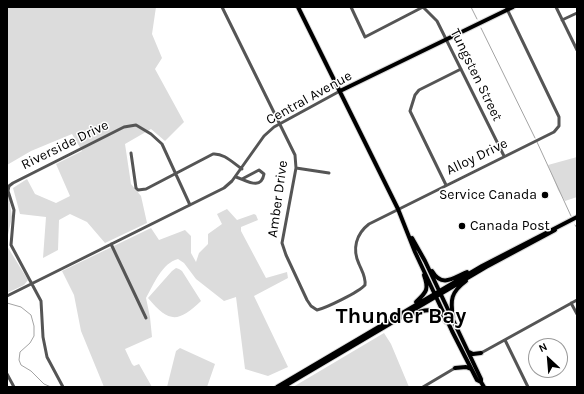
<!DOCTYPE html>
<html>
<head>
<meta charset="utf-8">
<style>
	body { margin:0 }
	#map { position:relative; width:584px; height:394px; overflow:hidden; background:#fff; font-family:Karla,sans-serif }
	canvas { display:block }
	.frame { position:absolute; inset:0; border:8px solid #000; pointer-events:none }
	.north { position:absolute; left:528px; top:338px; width:40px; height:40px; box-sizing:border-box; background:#fff; border:1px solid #999; border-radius:50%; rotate:334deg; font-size:11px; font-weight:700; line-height:16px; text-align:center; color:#000 }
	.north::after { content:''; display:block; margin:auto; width:14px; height:18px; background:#000; clip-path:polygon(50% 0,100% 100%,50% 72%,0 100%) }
</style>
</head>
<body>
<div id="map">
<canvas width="584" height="394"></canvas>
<div class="frame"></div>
<div class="north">N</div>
</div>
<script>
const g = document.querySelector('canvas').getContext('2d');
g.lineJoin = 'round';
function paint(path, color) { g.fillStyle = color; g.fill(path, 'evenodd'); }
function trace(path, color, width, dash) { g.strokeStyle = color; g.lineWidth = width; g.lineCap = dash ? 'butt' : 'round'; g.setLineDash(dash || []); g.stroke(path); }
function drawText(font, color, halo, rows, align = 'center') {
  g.font = font + ' Karla,sans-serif'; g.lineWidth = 3; g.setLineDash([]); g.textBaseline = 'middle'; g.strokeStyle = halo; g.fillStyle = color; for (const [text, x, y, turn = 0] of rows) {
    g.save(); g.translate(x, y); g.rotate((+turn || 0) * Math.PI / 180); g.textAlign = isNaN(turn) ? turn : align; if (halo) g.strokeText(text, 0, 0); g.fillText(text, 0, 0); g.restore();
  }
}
const green = new Path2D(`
	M7 7H156L152 34 162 58 155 69 184 122 165 141 151 129 125 144 131 184 141 196 147 223 105 243 87 222 70 214 59 220 58 250 43 258 46 217 20 214 13 188 27 179 35 194 56 203 70 196 56 164 82 151 72 134 31 151 7 165Z
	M577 157V197L565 201 558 190 548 165Z
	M7 184 12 217 7 239Z
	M227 209 237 220 254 214 256 215 258 220 241 227V231L266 278 287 272 288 278 254 296 288 367 268 376 245 369 236 297 224 301 196 279 184 263 178 259C162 263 154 284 146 298L150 317 152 337 125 349 132 364 134 366 139 364 152 387H104L81 331 74 295 62 271 151 228 159 240 185 230 191 236V253L196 262 199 253 208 244V234L222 224 217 214Z
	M7 246 28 280 24 285 7 293Z
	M176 268 179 269 182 271 201 301C178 323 169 323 148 298L172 271Z
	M384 333 391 344 409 387H293Z
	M180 348 215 364 207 387H167L176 351Z`);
const stream = new Path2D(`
	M471 7 477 19
	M481 28 535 138
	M537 142 571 216
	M575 225 577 228
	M7 303 21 307 31 315 34 326V336L30 343 20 352 19 360 21 365 31 371 44 384 51 387`);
const minor = new Path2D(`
	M222 7 295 155 296 168 282 243 286 255 307 300 311 306 317 310C326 308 359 292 365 285 366 277 362 271 359 264 352 249 356 234 369 224L554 132 559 126V117L506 7
	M351 7 365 37 423 7
	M423 7 437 21 504 156
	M556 7 577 50
	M562 20 577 13
	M131 153 136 188 138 190 146 189 213 154C224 153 233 163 242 169
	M296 168 329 173
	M236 177C246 180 261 191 264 174L259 170 242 179
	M446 185 410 111 415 95 419 90 461 69
	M111 244 146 318
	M7 296 224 188 232 181 264 136 274 127 340 91
	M571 303 577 314
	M505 340 528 387
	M481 353 577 300
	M7 374 14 387
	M63 387 47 357 43 337 41 301 11 245 14 210 8 191 9 186 13 183 124 127 136 125 151 134 162 144 190 205
	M423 387 455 368`);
const major = new Path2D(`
	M298 7 398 209 415 252 452 331 477 380 481 382
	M340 91 513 7
	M412 238 425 261 481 379V382L484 387
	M432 271C442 288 453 278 467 272
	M416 302C427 292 429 289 424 275
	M405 317C423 310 433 304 446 322
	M453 317C450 300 451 292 466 281
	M469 352 473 354 481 353
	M455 368 466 367 471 369
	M277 387 482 266 577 217
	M283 387 486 267 555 230`);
const markers = [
	[545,195,4,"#000"],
	[462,226,4,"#000"]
];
const streetNames = [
	["Tungsten Street",476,75,64],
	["Central Avenue",309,98,-29],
	["Riverside Drive",65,145,-26],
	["Alloy Drive",477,157,-26],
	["Amber Drive",278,199,-82]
];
const poiNames = [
	["Service Canada",537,195],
	["Canada Post",470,226,"left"]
];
const townNames = [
	["Thunder Bay",401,317]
];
paint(green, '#dcdcdc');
trace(stream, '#a3a3a3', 1);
trace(major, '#dbdbdb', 6);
trace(minor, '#555', 3);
trace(major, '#000', 4);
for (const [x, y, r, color] of markers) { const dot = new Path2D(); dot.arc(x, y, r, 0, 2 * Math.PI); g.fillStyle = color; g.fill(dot); trace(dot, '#fff', 1.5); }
drawText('14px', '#000', '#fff', streetNames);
drawText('14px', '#000', '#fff', poiNames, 'right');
drawText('bold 22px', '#000', '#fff', townNames);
</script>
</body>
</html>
